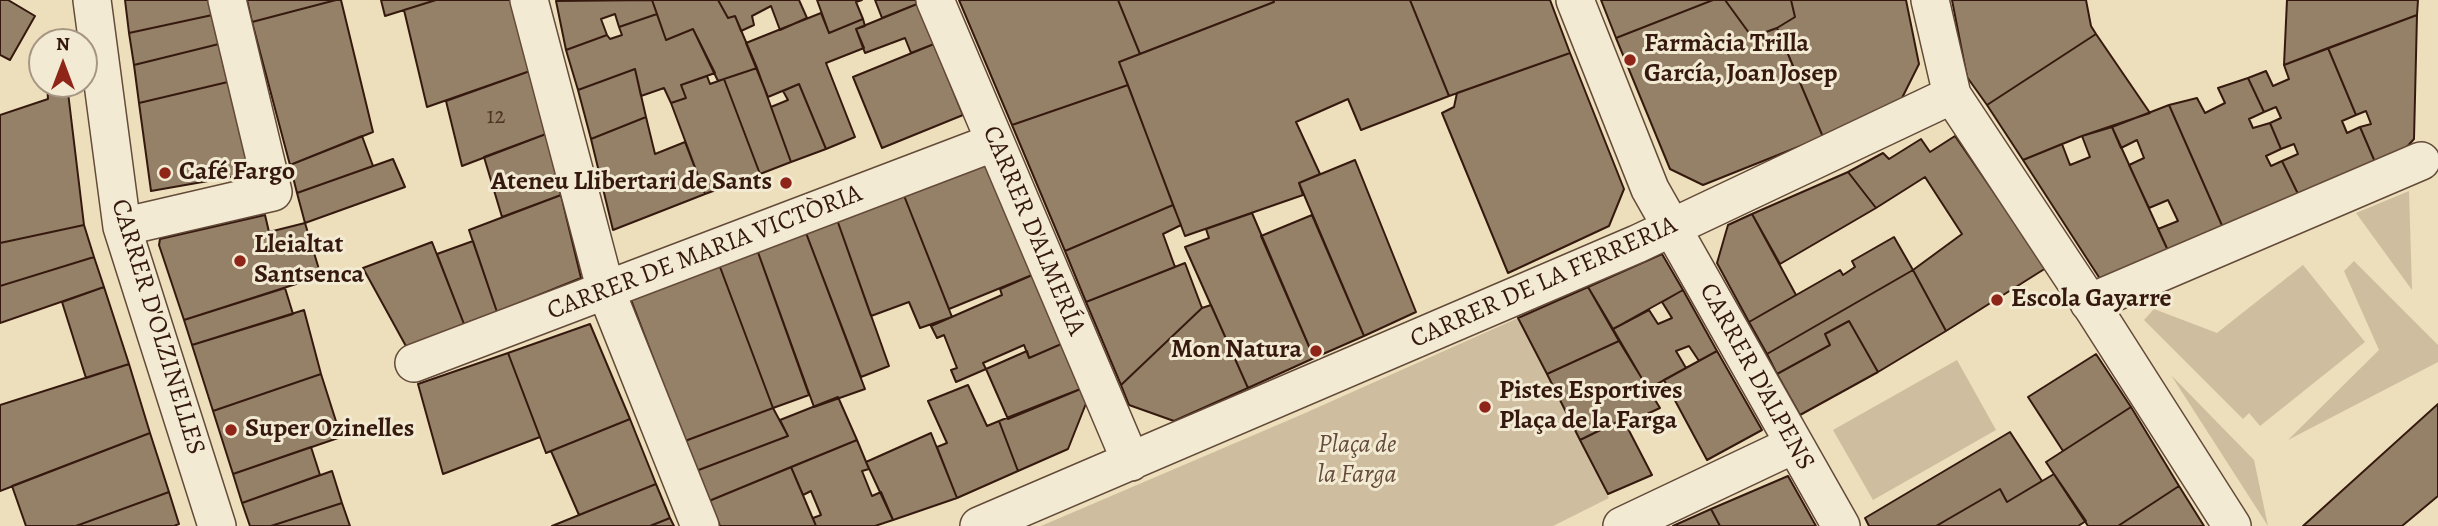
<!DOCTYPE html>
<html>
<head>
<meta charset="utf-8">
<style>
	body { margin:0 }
	#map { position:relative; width:2438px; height:526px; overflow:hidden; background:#eddfbb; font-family:Alegreya,serif }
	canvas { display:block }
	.north { position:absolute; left:28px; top:28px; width:70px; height:70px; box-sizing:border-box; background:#f3ead3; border:2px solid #a79684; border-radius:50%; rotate:0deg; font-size:19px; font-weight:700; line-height:28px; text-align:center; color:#35190e }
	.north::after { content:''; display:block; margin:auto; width:24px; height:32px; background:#8f2418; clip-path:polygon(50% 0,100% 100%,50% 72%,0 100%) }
</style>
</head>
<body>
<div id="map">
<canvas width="2438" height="526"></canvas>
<div class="north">N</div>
</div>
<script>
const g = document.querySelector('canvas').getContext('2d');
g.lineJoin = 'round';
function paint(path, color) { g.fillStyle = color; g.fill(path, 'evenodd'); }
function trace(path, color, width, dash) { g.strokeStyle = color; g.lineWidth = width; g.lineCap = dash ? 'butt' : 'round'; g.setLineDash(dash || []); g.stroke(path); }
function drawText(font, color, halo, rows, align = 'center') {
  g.font = font + ' Alegreya,serif'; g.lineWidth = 6; g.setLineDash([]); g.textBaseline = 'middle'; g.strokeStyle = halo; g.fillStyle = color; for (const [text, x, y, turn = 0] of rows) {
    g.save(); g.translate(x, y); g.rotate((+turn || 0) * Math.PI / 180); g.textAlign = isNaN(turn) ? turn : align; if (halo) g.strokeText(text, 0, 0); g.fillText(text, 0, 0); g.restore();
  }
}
const green = new Path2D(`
	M2409 191 2412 290 2356 213Z
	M2354 261 2438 345V362L2288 440 2379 350 2344 271Z
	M2303 265 2365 342 2260 426 2249 413 2243 419 2144 320 2154 309 2217 333Z
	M1518 318 1609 498 1553 526H1041L1303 414Z
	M1957 360 1996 430 1873 500 1833 430Z
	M2171 375 2254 460 2268 526Z`);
const building = new Path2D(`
	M0 0H8L35 16 10 60 0 55Z
	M125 0H213L217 14 129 33Z
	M247 0H336L252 22Z
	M336 0H341L373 132 290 165 252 22Z
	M381 0H436L385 16Z
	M436 0H512L530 71 427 107 404 10Z
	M652 0H718L728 18 735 16 757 68 718 81 693 29 666 40Z
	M652 0 657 14 619 27 615 14 601 19 607 35 566 50 556 1Z
	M718 0H799L807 18 780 30 771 6 752 16 754 25 741 31 735 16 728 18Z
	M817 0H862L856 2 863 19 829 33Z
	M875 0H916L917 4 882 18Z
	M959 0H1118L1140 54 1119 62 1128 85 1012 125Z
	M1118 0H1273L1274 2 1140 54Z
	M1273 0H1410L1449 96 1361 130 1348 99 1296 122 1320 174 1299 183 1303 195 1185 236 1119 62 1274 2Z
	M1410 0H1550L1570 53 1449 96Z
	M1601 0H1713L1616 38Z
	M1713 0H1725L1752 37 1777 28 1823 137 1703 185 1670 169 1616 38Z
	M1725 0H1791L1795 17 1777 28 1752 37Z
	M1791 0H1906L1919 64 1900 102 1823 137 1777 28 1795 17Z
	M1952 0H2086L2091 26 2096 34 1987 105 1967 77Z
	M2287 0H2418L2417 15 2284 65Z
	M917 4 934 44 911 53 905 38 865 53 856 29Z
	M821 13 829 33 863 19 865 26 856 29 864 48 826 63 855 137 826 149 799 84 768 97 746 43Z
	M217 14 223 43 134 65 129 33Z
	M657 14 666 40 693 29 715 73 681 85 686 98 671 103 664 88 641 96 635 69 578 90 566 50 607 35 610 39 622 35 619 27Z
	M2417 15 2414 139 2404 150 2375 162 2360 127 2371 124 2366 111 2356 115 2328 48Z
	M2096 34 2150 113 2082 136 2023 160 1987 105Z
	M223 43 232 81 139 103 134 65Z
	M934 44 963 115 882 148 853 77Z
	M2328 48 2356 115 2342 121 2347 133 2360 127 2375 162 2299 196 2282 161 2298 154 2294 144 2281 149 2270 123 2281 118 2276 107 2264 112 2248 78 2266 71 2273 86 2289 79 2284 65Z
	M1570 53 1624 189 1609 226 1508 273 1442 113 1454 107 1457 93Z
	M757 68 791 162 760 174 724 79Z
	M635 69 646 117 591 139 578 90Z
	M530 71 546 134 462 166 446 101Z
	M707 76 710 84 724 79 760 174 705 194 671 103 686 98 681 85Z
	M2248 78 2264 112 2249 119 2253 128 2270 123 2281 149 2266 156 2271 166 2282 161 2299 196 2224 230 2169 105 2197 98 2205 113 2225 103 2218 88Z
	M232 81 254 173 151 191 139 103Z
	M47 84H67L84 225 0 243V115L48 99Z
	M799 84 826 149 791 162 771 107 788 100 783 91Z
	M1128 85 1173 205 1065 251 1012 125Z
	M2169 105 2224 230 2170 255 2158 229 2178 221 2168 200 2149 208 2129 165 2144 158 2137 140 2121 148 2112 127Z
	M646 117 655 154 685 142 705 194 613 230 591 139Z
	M2112 127 2170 255 2104 285 2023 160 2062 144 2070 165 2090 157 2082 136Z
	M546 134 561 195 502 217 484 157Z
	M362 136 373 166 297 193 290 165Z
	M1955 136 2046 268 1946 331 1913 270 1962 234 1925 177 1876 208 1848 172 1883 153 1889 159 1921 139 1930 152Z
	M984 153 1037 273 949 309 901 188Z
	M393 159 405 187 305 223 297 193Z
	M1355 160 1416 312 1364 336 1299 183Z
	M1848 172 1876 208 1780 264 1752 214Z
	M901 188 952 317 920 328 909 302 871 316 835 214Z
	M561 195 581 278 497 312 469 230Z
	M1173 205 1181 225 1163 234 1175 267 1086 302 1065 251Z
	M1252 213 1314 358 1248 388 1185 247 1209 238 1206 229Z
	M835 214 889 366 861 377 803 225Z
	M1752 214 1796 295 1749 322 1717 263 1728 225Z
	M265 215 269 232 305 223 321 276 184 320 159 245 160 239Z
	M1312 215 1364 336 1314 358 1261 236Z
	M84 225 94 257 0 286V243Z
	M803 225 865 389 814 407 755 244Z
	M1894 237 1913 270 1767 354 1749 322 1840 270 1843 275 1855 267 1852 261Z
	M473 241 497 312 464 324 437 254Z
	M432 242 464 324 407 348 363 268Z
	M755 244 809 395 773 408 717 259Z
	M1662 254 1683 290 1613 329 1588 287Z
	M94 257 104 287 0 323V286Z
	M717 259 773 408 685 441 628 292Z
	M1185 263 1202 308 1121 385 1086 302Z
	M1913 270 1946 331 1878 372 1849 321 1825 334 1830 345 1777 374 1767 354Z
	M1037 273 1066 342 1029 358 1024 345 983 363 986 369 956 382 951 370 957 368 944 335 937 338 931 326 1002 295 1000 289Z
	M104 287 129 364 86 378 62 302Z
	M1588 287 1619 341 1547 374 1518 318Z
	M285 288 293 314 192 345 184 320Z
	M1683 290 1717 351 1699 361 1689 346 1676 351 1686 368 1648 389 1613 329 1649 310 1658 324 1672 318 1662 302Z
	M1211 305 1248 388 1174 421 1129 405 1121 385 1202 308Z
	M304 310 321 374 213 411 192 345Z
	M1849 321 1878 372 1800 415 1777 374 1830 345 1825 334Z
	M590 324 630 419 546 453 508 353Z
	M1619 341 1660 408 1625 424 1623 419 1580 440 1547 374Z
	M1066 342 1083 388 1008 419 986 369 1027 351 1029 358Z
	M1717 351 1762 430 1707 460 1664 380Z
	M508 353 540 437 443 474 418 384Z
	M2096 354 2131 407 2063 451 2028 397Z
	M129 364 150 433 0 491V405Z
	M321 374 341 437 233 474 213 411Z
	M968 385 987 426 999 421 1018 471 957 498 937 447 947 443 928 401Z
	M1083 388 1087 401 1068 449 1018 471 999 421Z
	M838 397 857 440 709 501 696 471 788 436 780 420Z
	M2438 404V496L2402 526H2303Z
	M2131 407 2179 486 2118 526H2088L2046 462Z
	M773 408 788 436 696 471 685 441Z
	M630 419 656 484 579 515 551 451Z
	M1623 419 1652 475 1608 494 1580 440Z
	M2010 432 2042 481 2007 502 2000 489 1936 526H1869L1865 518Z
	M150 433 169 492 76 526H26L12 486Z
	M931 433 957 498 893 520 866 462Z
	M857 440 869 469 862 471 872 496 881 492 893 520 875 526H816L813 518 821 515 811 491 803 495 791 467Z
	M311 447 320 475 242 503 233 474Z
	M791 467 816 526H720L709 501Z
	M332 471 342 503 271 526H250L242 503Z
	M2054 474 2086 521 2078 526H1936L2000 489 2007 502Z
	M1788 476 1816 526H1720L1711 509Z
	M656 484 670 518 650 526H552Z
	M2179 486 2204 526H2118Z
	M169 492 179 524 174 526H76Z
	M342 503 350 526H271Z
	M1711 509 1720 526H1673Z
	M670 518 674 526H650Z`);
const street = new Path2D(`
	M92 0 122 227 217 526
	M529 0 606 291 700 526
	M935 0 1131 462
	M1575 0 1650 189 1841 526
	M1930 0 1952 95 2095 311 2232 526
	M122 227 273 192 227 0
	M2089 303 2421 161
	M414 363 995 142
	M979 526 1637 244 1952 95
	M1622 526 1793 445`);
const markers = [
	[1630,60,7,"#8f2418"],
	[165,173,7,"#8f2418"],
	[786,183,7,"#8f2418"],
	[240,261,7,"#8f2418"],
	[1997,300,7,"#8f2418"],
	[1316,351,7,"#8f2418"],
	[1485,407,7,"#8f2418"],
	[231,430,7,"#8f2418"]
];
const numberNames = [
	["12",496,117]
];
const poiNames = [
	["Farmàcia Trilla",1644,45],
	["García, Joan Josep",1644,75],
	["Café Fargo",179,173],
	["Ateneu Llibertari de Sants",772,183,"right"],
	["Lleialtat",254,246],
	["Santsenca",254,276],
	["Escola Gayarre",2011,300],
	["Mon Natura",1302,351,"right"],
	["Pistes Esportives",1499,392],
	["Plaça de la Farga",1499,422],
	["Super Ozinelles",245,430]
];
const streetNames = [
	["CARRER D'ALMERÍA",1033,231,67],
	["CARRER DE MARIA VICTÒRIA",705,253,-21],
	["CARRER DE LA FERRERIA",1544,283,-24],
	["CARRER D'OLZINELLES",157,327,73],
	["CARRER D'ALPENS",1756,377,61]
];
const parkNames = [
	["Plaça de",1357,446],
	["la Farga",1357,476]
];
paint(green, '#cebd9e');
paint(building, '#958068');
trace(building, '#35190e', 2);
trace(street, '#634a39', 40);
trace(street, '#f3ead3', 37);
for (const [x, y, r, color] of markers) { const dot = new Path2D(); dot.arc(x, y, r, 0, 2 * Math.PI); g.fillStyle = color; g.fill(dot); trace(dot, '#f3ead3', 2.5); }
drawText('23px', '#4d3324', null, numberNames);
drawText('bold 26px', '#35190e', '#f3ead3', poiNames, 'left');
drawText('26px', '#35190e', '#f3ead3', streetNames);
drawText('italic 26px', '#634a39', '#f3ead3', parkNames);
</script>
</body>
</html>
